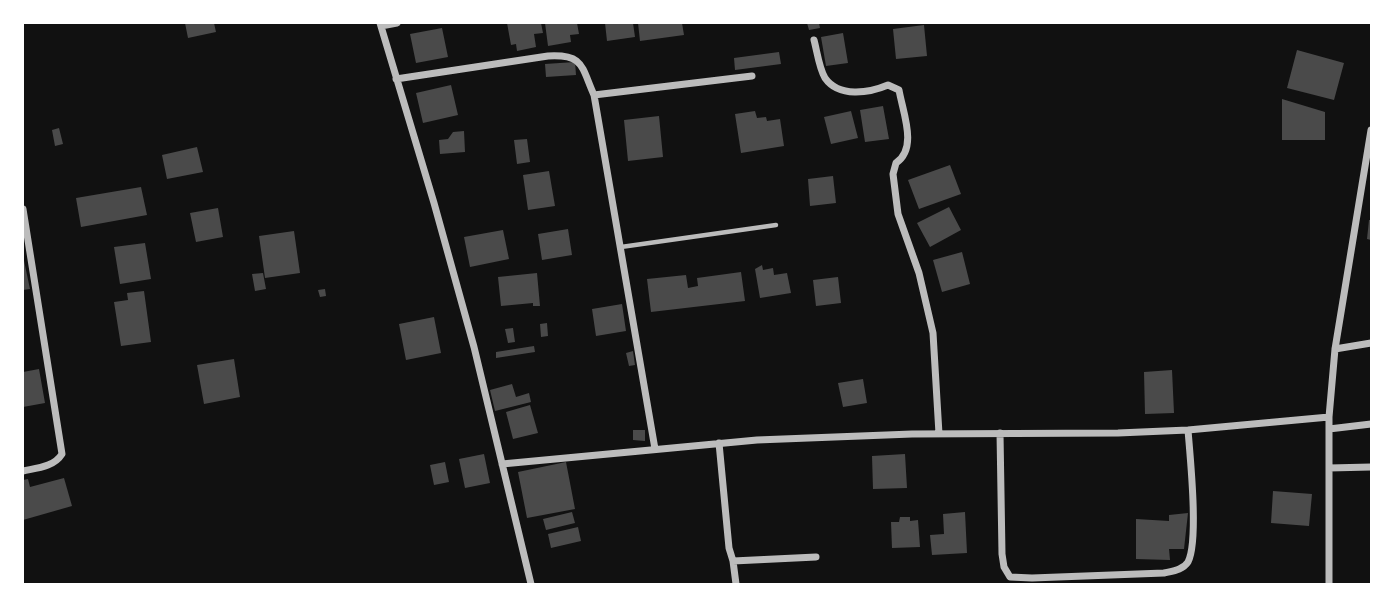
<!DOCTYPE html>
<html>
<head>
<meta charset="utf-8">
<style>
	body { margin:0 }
	#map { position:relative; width:1394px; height:607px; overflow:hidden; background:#111; font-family:"DejaVu Sans",sans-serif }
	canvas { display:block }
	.frame { position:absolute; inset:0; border:24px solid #fff; pointer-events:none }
</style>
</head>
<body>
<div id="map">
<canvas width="1394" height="607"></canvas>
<div class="frame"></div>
</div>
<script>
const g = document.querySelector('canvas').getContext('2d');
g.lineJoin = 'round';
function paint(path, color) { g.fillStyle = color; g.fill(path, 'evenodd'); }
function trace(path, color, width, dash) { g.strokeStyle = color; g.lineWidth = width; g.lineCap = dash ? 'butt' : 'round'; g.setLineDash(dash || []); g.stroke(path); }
const building = new Path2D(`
	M185 23H214L216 32 188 38Z
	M507 23H541L543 33 534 34 536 47 517 51 516 44 511 45Z
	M545 23H577L579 34 570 35 571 42 548 46Z
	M605 23H633L635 37 607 41Z
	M638 23H682L684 35 640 41Z
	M807 23H819L820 28 809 30Z
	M924 25 927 56 896 59 893 29Z
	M442 28 448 57 416 63 410 34Z
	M843 33 848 63 826 66 821 37Z
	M1297 50 1344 63 1334 100 1287 88Z
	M779 52 781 64 735 70 734 58Z
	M575 62 576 75 546 77 545 64Z
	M451 85 458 115 423 123 416 93Z
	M1282 99 1325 112V140H1282Z
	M883 106 889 139 865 142 860 110Z
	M755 111 757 118 766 117 767 121 780 119 784 146 741 153 735 114Z
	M851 111 858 138 831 144 824 117Z
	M659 116 663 157 628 161 624 120Z
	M59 128 63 144 55 146 52 130Z
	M464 131 465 152 440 154 439 140 448 139 453 132Z
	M527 139 530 162 517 164 514 140Z
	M197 147 203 172 167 179 162 155Z
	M950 165 961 194 919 209 908 180Z
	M549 171 555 206 528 210 523 175Z
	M833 176 836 203 810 206 808 179Z
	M141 187 147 215 81 227 76 198Z
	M949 207 961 230 930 247 917 223Z
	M218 208 223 237 196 242 190 213Z
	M1369 220H1371V240L1367 239Z
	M568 229 572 255 542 260 538 234Z
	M503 230 509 259 470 267 464 237Z
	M294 231 300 273 265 278 259 236Z
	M145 243 151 279 120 284 114 247Z
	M962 252 970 284 942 292 933 260Z
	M23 256 30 289 23 290Z
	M762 265 763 270 773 268 774 275 787 273 791 293 760 298 755 269Z
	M741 272 745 301 651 312 647 279 686 275 688 288 698 286 697 278Z
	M263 273 266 289 255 291 252 274Z
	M537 273 540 306H533V303L501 306 498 277Z
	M838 277 841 303 816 306 813 280Z
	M325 289 326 296 320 297 318 290Z
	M144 291 151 342 121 346 114 302 128 300 127 293Z
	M622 304 626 331 596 336 592 309Z
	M434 317 441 353 406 360 399 324Z
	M547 323 548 336 541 337 540 324Z
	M513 328 515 342 508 343 505 329Z
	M534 346 535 352 496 358V352Z
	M633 351 635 365 629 366 626 353Z
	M234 359 240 397 204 404 197 365Z
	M39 369 45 403 23 407V372Z
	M1172 370 1174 413 1145 414 1144 372Z
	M863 379 867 403 843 407 838 383Z
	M512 384 516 397 529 393 531 402 495 411 490 390Z
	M530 405 538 433 513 439 506 412Z
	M633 430H645V441L633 440Z
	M484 454 490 483 465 488 459 459Z
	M905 454 907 488 873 489 872 456Z
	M445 462 449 482 434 485 430 465Z
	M566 462 575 509 527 518 518 472Z
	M64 478 72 506 23 520V480L28 479 30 487Z
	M1273 491 1312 494 1309 526 1271 523Z
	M572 512 575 523 546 530 543 519Z
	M965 512 967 553 932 555 930 535 944 534 943 514Z
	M1188 513 1184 549H1169L1170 560 1136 559V519L1169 521V515Z
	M900 517H910V521L918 520 920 547 892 548 891 522H899Z
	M578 527 581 541 551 548 548 534Z`);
const service = new Path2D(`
	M621 247 776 225`);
const minor = new Path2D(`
	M380 23 434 203 474 347 531 584
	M381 26 397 23
	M814 40C817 51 819 68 825 78 839 98 869 93 888 85L899 90C903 113 918 148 896 163L893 174 898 214 919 273 933 333 939 434
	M396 79 548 56C584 54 581 66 594 95L655 449
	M594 95 752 76
	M23 209 62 454C54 467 37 468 23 471
	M1335 349 1371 343
	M1329 429 1371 424
	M1000 433 1002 554 1004 567 1010 577 1032 578 1164 573C1172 571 1183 570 1188 562 1199 541 1190 456 1188 430
	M719 443 729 548 733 561 816 557
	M502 464 757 440 912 434 1118 433 1188 430 1329 417
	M1329 468 1371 467
	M733 561 736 584
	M1329 584V417L1335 349 1371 130`);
paint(building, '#4a4a4a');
trace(service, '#bcbcbc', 4.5);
trace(minor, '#bcbcbc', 7);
</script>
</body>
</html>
